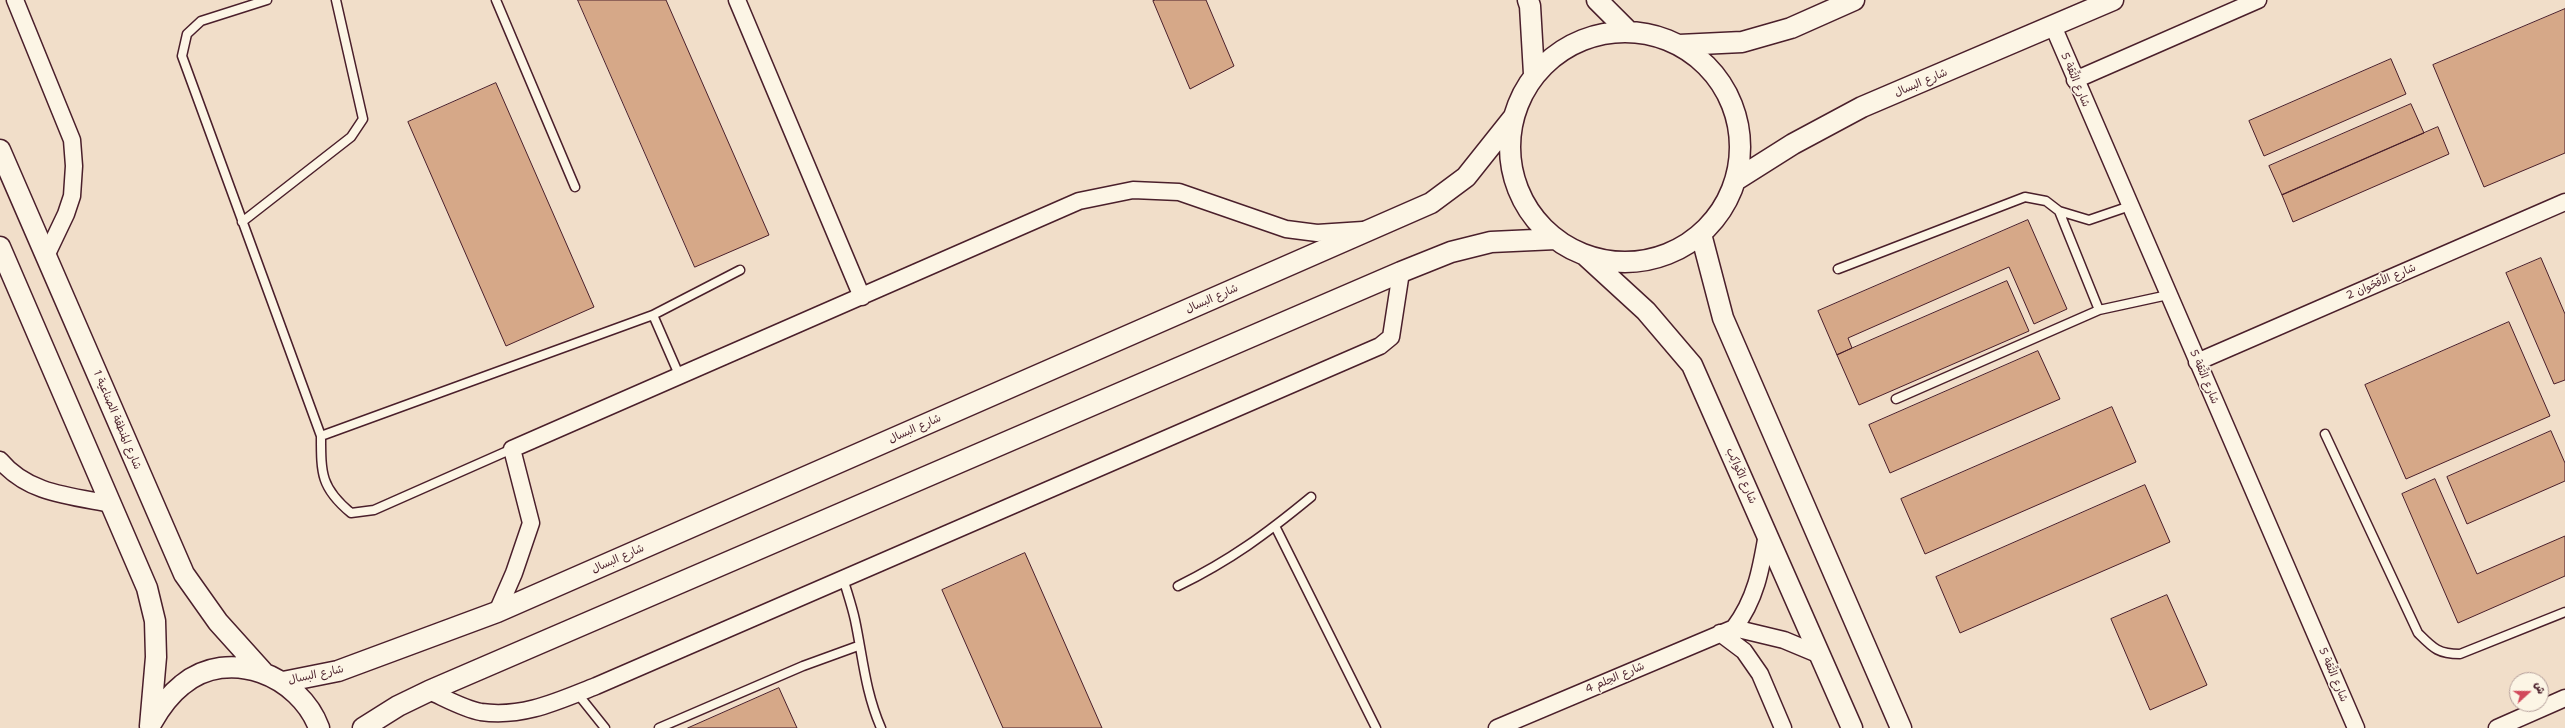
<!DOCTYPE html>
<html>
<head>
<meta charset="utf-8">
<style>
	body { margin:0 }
	#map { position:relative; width:2565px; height:728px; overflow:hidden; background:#fcf5e5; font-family:"Shantell Sans","Playpen Sans Arabic",sans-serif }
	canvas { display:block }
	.north { position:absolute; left:2509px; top:672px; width:40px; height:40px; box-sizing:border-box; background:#fcf5e5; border:1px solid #b59f9b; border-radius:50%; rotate:69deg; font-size:11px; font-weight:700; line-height:16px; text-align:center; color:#4a1f2b }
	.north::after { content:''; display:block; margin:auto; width:14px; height:18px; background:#d1495b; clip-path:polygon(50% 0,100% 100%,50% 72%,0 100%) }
</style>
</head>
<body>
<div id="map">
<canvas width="2565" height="728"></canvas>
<div class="north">ش</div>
</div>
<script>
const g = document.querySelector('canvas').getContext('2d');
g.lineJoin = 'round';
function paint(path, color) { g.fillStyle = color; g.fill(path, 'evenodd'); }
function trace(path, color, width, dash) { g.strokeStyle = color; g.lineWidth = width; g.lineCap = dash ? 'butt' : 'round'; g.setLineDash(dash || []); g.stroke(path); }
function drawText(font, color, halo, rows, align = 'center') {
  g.font = font + ' "Shantell Sans","Playpen Sans Arabic",sans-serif'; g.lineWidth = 3; g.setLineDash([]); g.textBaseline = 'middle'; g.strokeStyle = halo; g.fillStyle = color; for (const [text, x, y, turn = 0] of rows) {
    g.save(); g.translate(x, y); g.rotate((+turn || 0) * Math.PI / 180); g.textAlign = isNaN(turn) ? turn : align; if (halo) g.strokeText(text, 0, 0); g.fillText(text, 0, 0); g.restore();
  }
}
const built = new Path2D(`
	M0 0H2565V728H0ZM2517 680H2541V704H2517Z`);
const building = new Path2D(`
	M578 0H666L769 235 695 267Z
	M1156 0H1206L1234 66 1190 89 1153 1Z
	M2565 9V153L2484 187 2433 65Z
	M2391 59 2406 94 2264 156 2249 121Z
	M496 83 594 307 506 346 408 122Z
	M2411 104 2424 133 2282 195 2269 166Z
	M2438 127 2449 154 2293 222 2282 195Z
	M2028 220 2067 309 2034 324 2009 267 1848 338 1852 348 1837 355 1818 311Z
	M2541 258 2565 314V380L2554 384 2506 273Z
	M2007 281 2029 331 1859 405 1837 355Z
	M2509 322 2550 416 2406 479 2365 385Z
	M2038 351 2060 399 1890 473 1869 425Z
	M2112 407 2136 462 1925 554 1901 499Z
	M2551 431 2565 463V481L2467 524 2447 477Z
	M2435 479 2477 574 2565 536V576L2458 623 2402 494Z
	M2145 485 2170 542 1960 633 1936 577Z
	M1025 553 1102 728H1003L942 590Z
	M2167 595 2207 685 2150 710 2111 619Z
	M779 688 797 728H688Z`);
const service = new Path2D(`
	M267 0 201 21 187 34 182 56 321 436C321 474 321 488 351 513L374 510 512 449
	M496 0 575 187
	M2059 211 2099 310
	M242 222 351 137 363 119 336 0
	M1838 269 2025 197 2046 201 2059 211 2089 220 2130 206
	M653 315 680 377
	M1896 399 2099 310 2168 295
	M2325 434 2418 633C2433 648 2438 654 2460 654L2565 612
	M321 436 653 315 740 270
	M1275 526 1376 728
	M843 578C847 592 852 606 855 620 863 658 865 691 881 728
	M1178 586C1231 560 1266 534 1311 497
	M577 693 605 728
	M659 728 803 666 858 646`);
const minor = new Path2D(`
	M15 0 72 140 74 166 72 196 66 214 46 256
	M737 0 862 297
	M2053 26 2356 728
	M2075 80 2258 0
	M2197 362 2565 202
	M0 460C28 494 71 496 112 504
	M497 612 514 573 531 523 512 449 1079 201 1133 190 1179 192 1286 229 1317 233 1363 230
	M1734 628 1784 640 1820 655
	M1720 633 1744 651 1760 674 1783 728
	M429 691C445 698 464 709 481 712 523 718 558 701 596 686L1380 346 1391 337 1401 272
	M1497 728 1734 628C1756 599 1761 569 1767 534
	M2497 728 2565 698`);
const tertiary = new Path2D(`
	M1528 0 1530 6 1534 74
	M1597 0 1628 31
	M1510 147a115 115 0 1 1 230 0a115 115 0 1 1-230 0Z
	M1679 45 1742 42 1791 28 1854 0
	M0 150 184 574 218 622 263 672
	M1736 180 1793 144 1862 107 2113 0
	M1701 234 1723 318 1901 728
	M0 247 147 588 155 621 156 657 150 726
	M1586 256 1646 311 1692 365 1852 728
	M283 682 338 671 497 612 1431 203 1466 177 1513 118
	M152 722C160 708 168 696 182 685 229 646 300 676 319 728
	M363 728 398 706 429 691 1401 272 1451 252 1491 242 1556 239`);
const streetNames = [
	["شارع الثِّقة 5",2075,80,67],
	["شارع البسال",1921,83,-23],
	["شارع الأقحُوان 2",2381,282,-23],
	["شارع البسال",1212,299,-24],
	["شارع الثِّقة 5",2204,377,67],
	["شارع المنطقة الصناعية 1",117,420,67],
	["شارع البسال",915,429,-24],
	["شارع الكَواكِب",1741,476,66],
	["شارع البسال",618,559,-24],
	["شارع البسال",316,675,-12],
	["شارع الثِّقة 5",2333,675,67],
	["شارع الحِلم 4",1615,678,-23]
];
paint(built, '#f1dec9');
paint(building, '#d6a888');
trace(building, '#4a1f2b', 1);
trace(service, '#4a1f2b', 11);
trace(minor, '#4a1f2b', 19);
trace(tertiary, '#4a1f2b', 23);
trace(service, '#fcf5e5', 8);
trace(minor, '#fcf5e5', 16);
trace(tertiary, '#fcf5e5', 20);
drawText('11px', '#4a1f2b', '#fcf5e5', streetNames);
</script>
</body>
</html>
